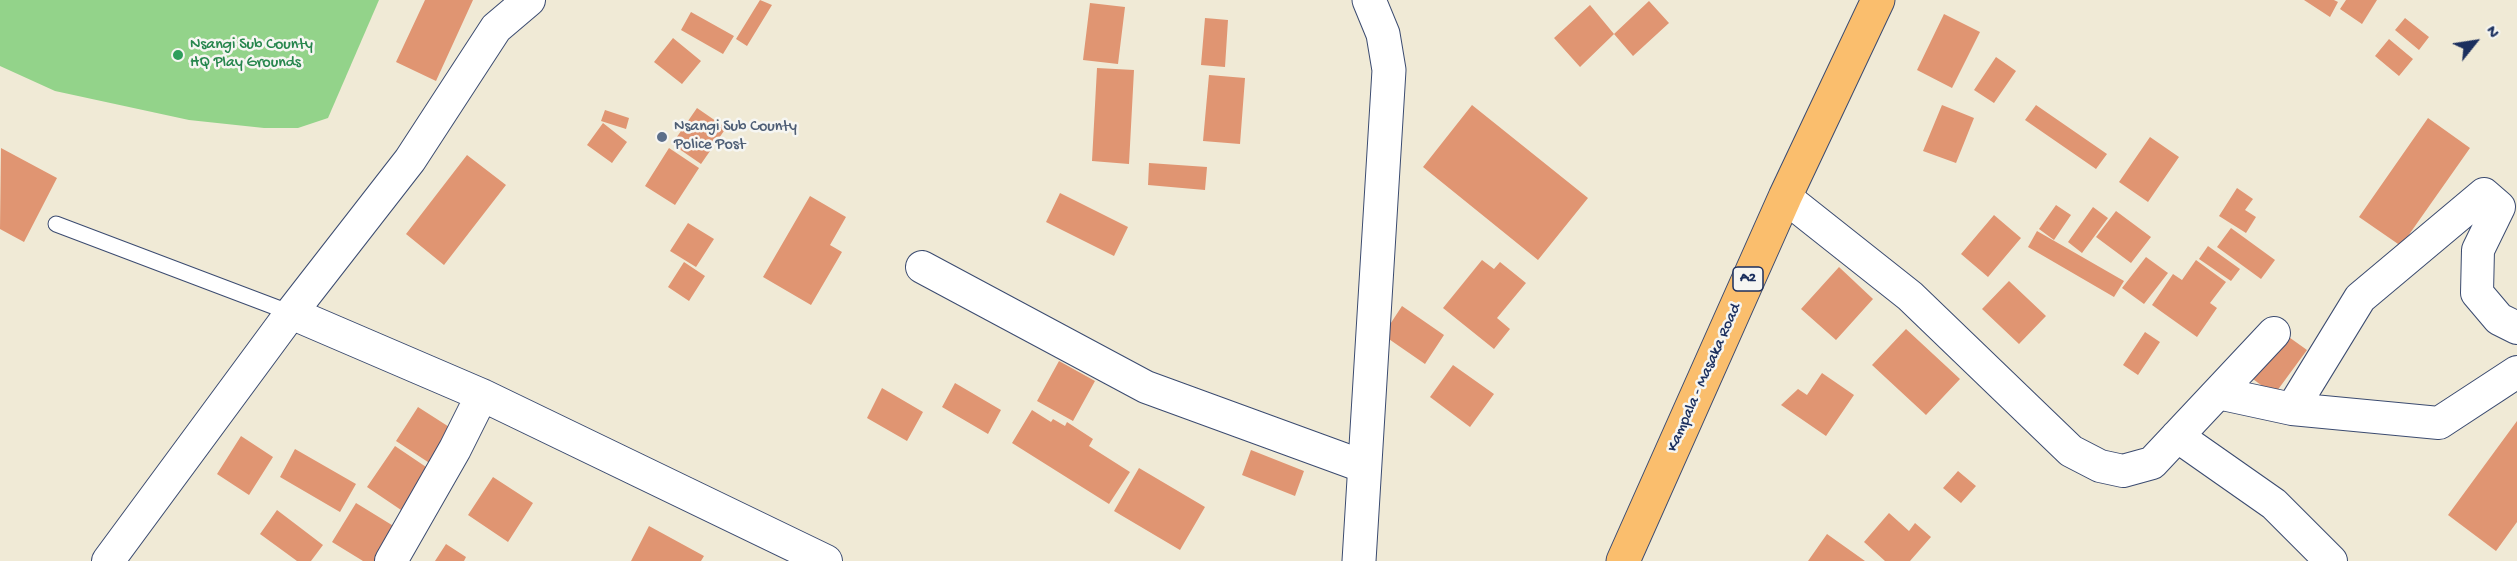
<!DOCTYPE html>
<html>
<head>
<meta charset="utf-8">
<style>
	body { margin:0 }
	#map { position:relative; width:2517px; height:561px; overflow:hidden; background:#f0ead6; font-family:"Gochi Hand",sans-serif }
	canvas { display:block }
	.north { position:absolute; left:2445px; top:12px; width:60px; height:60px; -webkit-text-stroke:4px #f6f6f2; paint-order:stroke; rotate:60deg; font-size:16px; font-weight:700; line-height:24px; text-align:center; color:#1b2f5e }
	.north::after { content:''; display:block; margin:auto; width:21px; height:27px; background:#1b2f5e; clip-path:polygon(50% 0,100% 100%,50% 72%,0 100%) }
</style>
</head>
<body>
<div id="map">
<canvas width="2517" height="561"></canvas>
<div class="north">N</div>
</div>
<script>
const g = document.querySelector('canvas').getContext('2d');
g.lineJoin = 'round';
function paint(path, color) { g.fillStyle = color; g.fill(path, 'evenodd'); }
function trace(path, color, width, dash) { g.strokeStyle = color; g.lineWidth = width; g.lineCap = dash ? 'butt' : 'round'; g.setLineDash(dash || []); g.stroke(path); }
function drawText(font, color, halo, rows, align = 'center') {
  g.font = font + ' "Gochi Hand",sans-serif'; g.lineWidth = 5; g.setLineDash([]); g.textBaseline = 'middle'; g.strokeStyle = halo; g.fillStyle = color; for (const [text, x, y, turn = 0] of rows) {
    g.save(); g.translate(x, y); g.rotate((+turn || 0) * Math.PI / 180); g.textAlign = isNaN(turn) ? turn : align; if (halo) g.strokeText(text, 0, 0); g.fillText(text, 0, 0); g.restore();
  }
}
const green = new Path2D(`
	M0 0H379L328 118 298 128H264L189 120 55 91 0 66Z`);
const building = new Path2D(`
	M425 0H473L436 81 396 62Z
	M760 0 772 5 747 46 736 39Z
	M2304 0H2334L2338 2 2330 17Z
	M2346 0H2377L2362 24 2340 9Z
	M1649 1 1669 23 1633 56 1614 34Z
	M1090 3 1125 7 1118 64 1083 60Z
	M1590 5 1614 34 1580 67 1554 38Z
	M691 12 734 36 723 54 681 30Z
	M1944 14 1980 32 1952 88 1917 70Z
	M1205 18 1228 20 1225 67 1201 65Z
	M2405 18 2429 37 2419 50 2395 30Z
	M673 38 701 61 682 84 654 62Z
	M2389 39 2413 59 2399 76 2375 56Z
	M1996 57 2016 71 1994 103 1974 90Z
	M1097 68 1134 70 1129 164 1092 161Z
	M1209 75 1245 78 1240 144 1203 141Z
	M1472 105 1588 198 1538 260 1423 167Z
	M1942 105 1974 118 1956 163 1923 151Z
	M2036 105 2107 154 2096 169 2025 120Z
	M697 108 726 128 701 164 672 144Z
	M605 110 629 118 626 129 601 121Z
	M2428 118 2470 148 2401 246 2359 217Z
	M603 123 627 142 612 163 587 145Z
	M2150 137 2179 157 2148 202 2119 182Z
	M1 148 57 178 24 242 0 229Z
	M669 148 699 168 675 205 645 186Z
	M467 155 506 185 444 265 406 234Z
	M1149 163 1207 167 1205 190 1148 185Z
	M2237 188 2253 199 2245 210 2256 217 2246 233 2219 216Z
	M1060 193 1128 227 1114 256 1046 222Z
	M810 196 846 217 830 245 842 252 811 305 763 277Z
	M2056 205 2071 215 2054 240 2039 229Z
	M2093 207 2108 218 2082 253 2068 242Z
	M2116 211 2151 237 2131 263 2096 237Z
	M1994 215 2021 238 1988 277 1961 254Z
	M688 223 714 239 696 267 670 251Z
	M2231 228 2275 260 2261 279 2217 247Z
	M2037 231 2124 281 2114 297 2028 247Z
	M2208 246 2240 269 2231 281 2199 259Z
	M2146 257 2168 273 2144 304 2122 288Z
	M1482 260 1494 269 1500 262 1526 283 1497 318 1510 329 1494 349 1443 308Z
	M2196 260 2226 282 2210 303 2217 308 2197 337 2152 305 2173 274 2182 280Z
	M684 262 705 276 689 301 668 287Z
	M1839 267 1873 299 1836 340 1801 309Z
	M2009 281 2046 316 2019 344 1982 309Z
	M1402 306 1444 335 1425 364 1383 335Z
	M1906 329 1960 379 1926 415 1872 365Z
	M2145 332 2160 342 2138 375 2123 365Z
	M2286 335 2307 350 2274 395 2253 379Z
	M1059 361 1095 381 1073 421 1037 401Z
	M1453 365 1494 394 1470 427 1430 397Z
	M1822 373 1854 395 1826 436 1781 405 1798 389 1807 395Z
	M955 383 1001 410 988 434 942 407Z
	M882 388 923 412 907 441 867 418Z
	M418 407 457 432 434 466 396 441Z
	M1032 410 1051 422 1053 419 1065 426 1067 422 1093 439 1089 446 1130 472 1109 504 1012 443Z
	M2517 421V522L2496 551 2448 515Z
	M241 436 273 457 249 495 217 474Z
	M395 446 432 471 404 512 367 487Z
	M295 449 356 484 340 512 280 477Z
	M1251 450 1304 471 1295 496 1242 475Z
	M1139 468 1205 507 1180 550 1114 511Z
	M1958 471 1976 486 1961 503 1943 488Z
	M493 477 533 503 508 542 468 515Z
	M356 503 400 530 381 561H363L332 542Z
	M277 510 323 545 311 561H297L260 534Z
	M1889 513 1909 531 1915 523 1931 537 1910 561H1885L1864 542Z
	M649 526 704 556 701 561H631Z
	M1827 534 1865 561H1808Z
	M446 544 466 557 464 561H435Z`);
const service = new Path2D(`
	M56 224 291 313`);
const minor = new Path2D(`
	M1785 197 1910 296 2071 451 2100 466 2123 471 2152 463 2274 333
	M922 267 1146 387 1365 467
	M291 313 482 395 826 561
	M2218 393 2292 409 2360 298 2484 194 2499 207 2478 250 2477 293 2499 319 2517 328
	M2292 409 2439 423 2517 372
	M2177 436 2274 504 2331 561
	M108 561 291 313 410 160 496 28 529 0
	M391 561 455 449 482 395`);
const tertiary = new Path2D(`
	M1359 561 1389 70 1383 34 1369 0`);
const primary = new Path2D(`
	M1623 561 1785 197 1878 0`);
const markers = [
	[178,55,6,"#2e9e5b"],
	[662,137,6,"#5c6f8a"]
];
const shields = [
	[1748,279,30]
];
const shieldNames = [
	["A2",1748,279]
];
const leisureNames = [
	["Nsangi Sub County",190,46],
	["HQ Play Grounds",190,64]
];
const serviceNames = [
	["Nsangi Sub County",674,128],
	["Police Post",674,146]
];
const streetNames = [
	["Kampala - Masaka Road",1705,378,-66]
];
paint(green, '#93d38a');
paint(building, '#e09572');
trace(service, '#3b4b70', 17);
trace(minor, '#3b4b70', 34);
trace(tertiary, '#3b4b70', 35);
trace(primary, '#3b4b70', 35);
trace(service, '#fff', 15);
trace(minor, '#fff', 32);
trace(tertiary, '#fff', 33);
trace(primary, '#fabe6d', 33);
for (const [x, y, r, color] of markers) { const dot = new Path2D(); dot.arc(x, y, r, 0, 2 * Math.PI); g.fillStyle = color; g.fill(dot); trace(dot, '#f6f6f2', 2); }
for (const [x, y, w] of shields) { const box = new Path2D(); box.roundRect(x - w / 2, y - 12, w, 24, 4.5); g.fillStyle = '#f6f6f2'; g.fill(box); trace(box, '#1b2f5e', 1.5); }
drawText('bold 15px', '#1b2f5e', null, shieldNames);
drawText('16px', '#27864d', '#f6f6f2', leisureNames, 'left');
drawText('16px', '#4e5e75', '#f6f6f2', serviceNames, 'left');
drawText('16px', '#1b2f5e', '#f6f6f2', streetNames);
</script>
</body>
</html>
